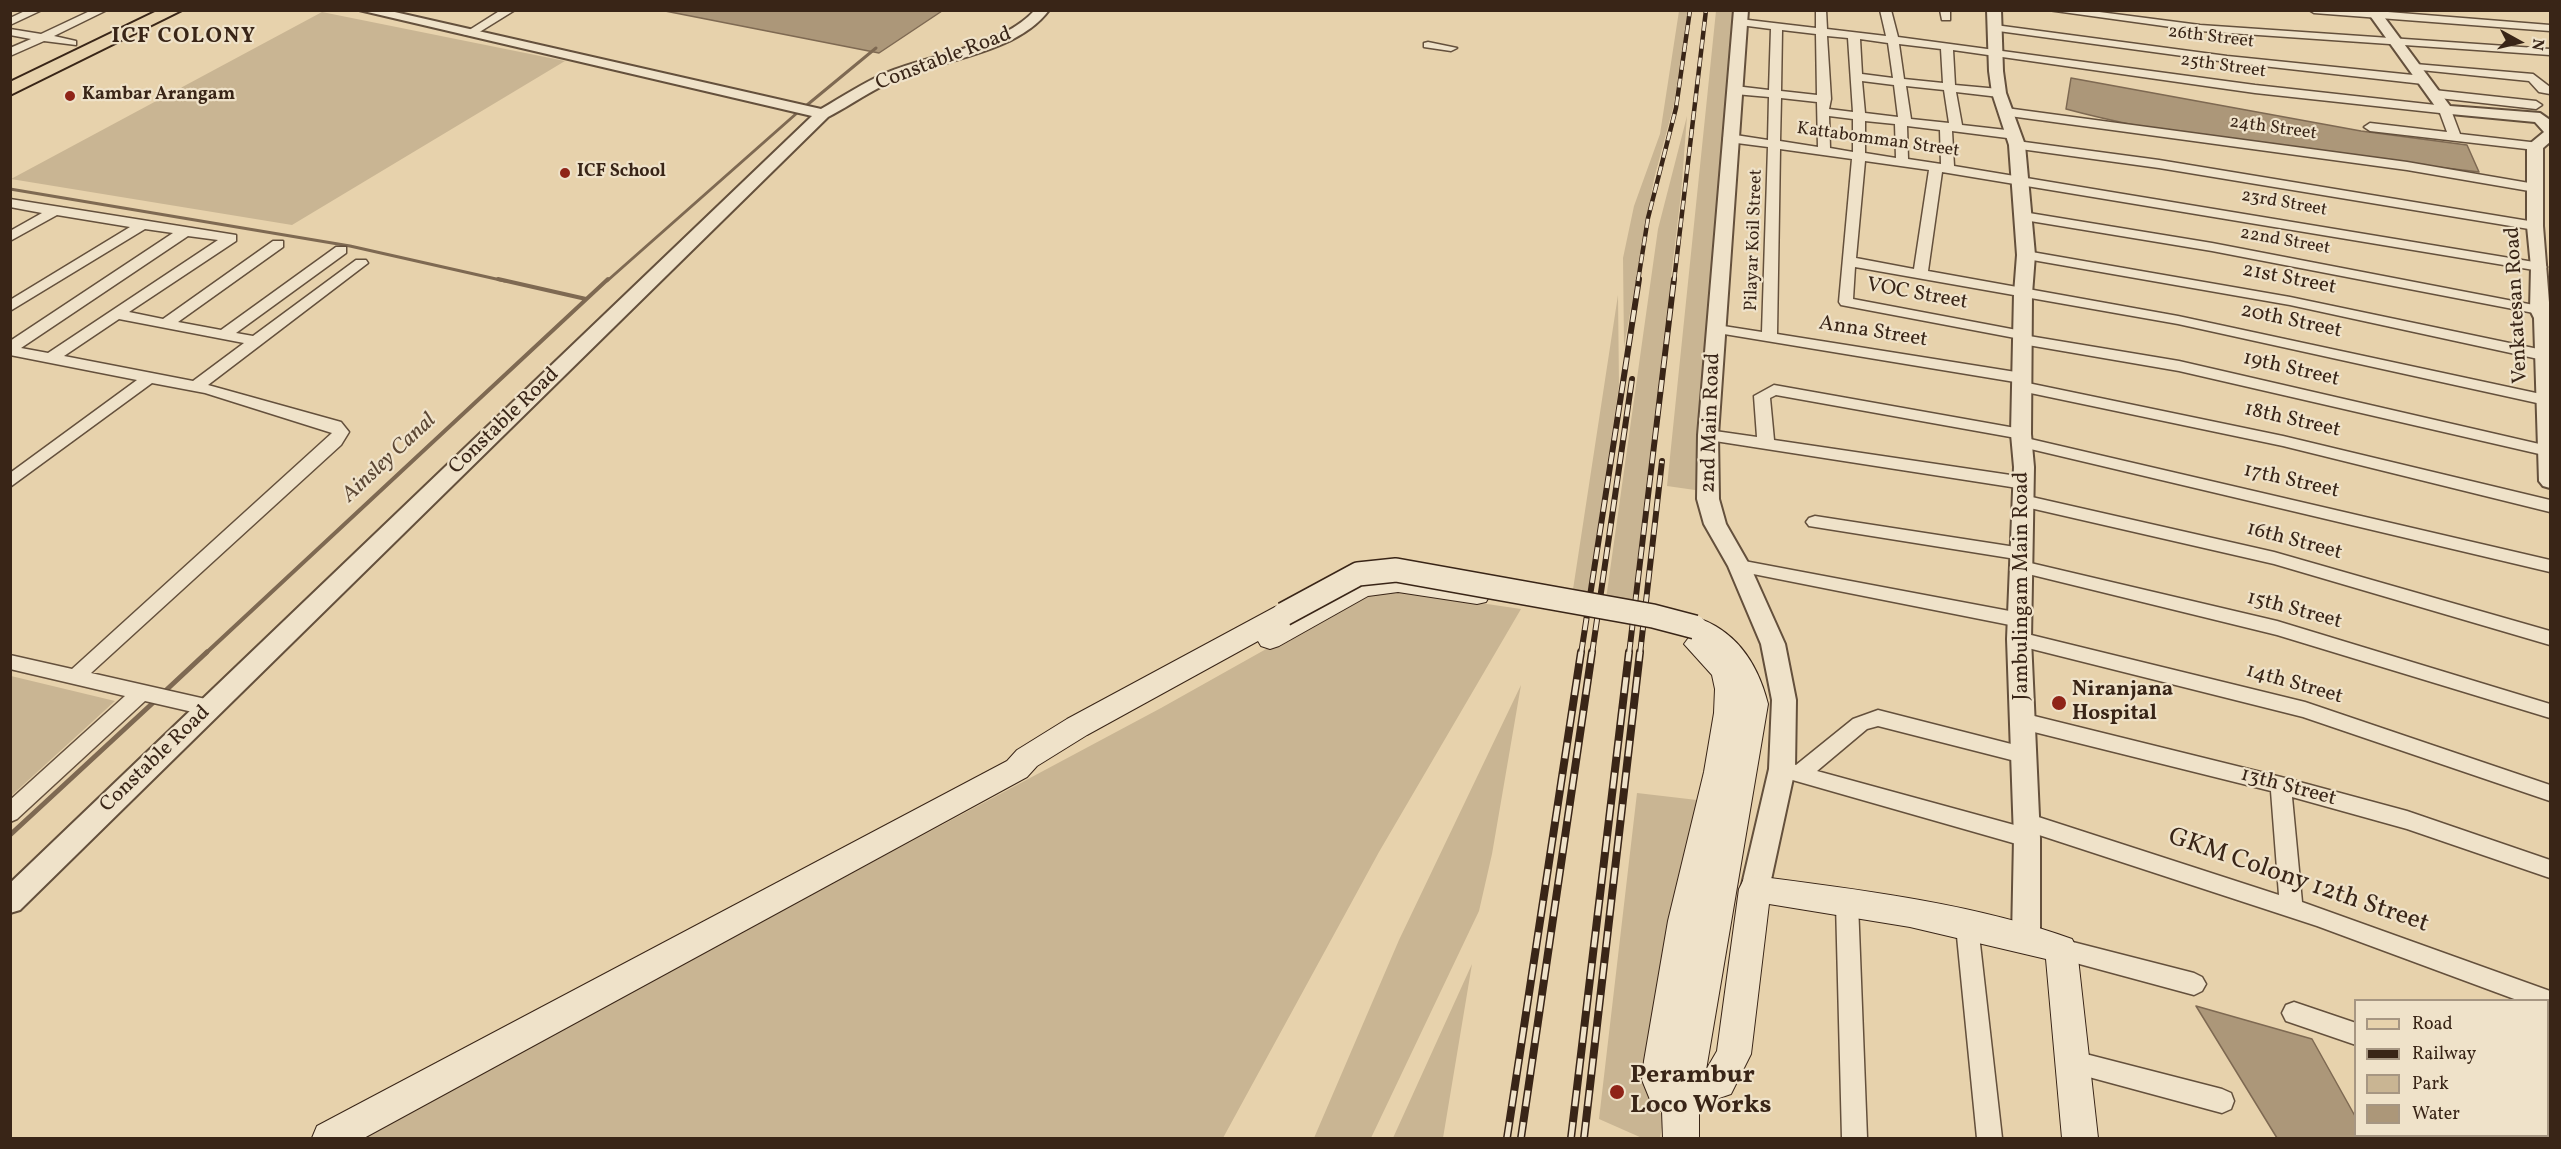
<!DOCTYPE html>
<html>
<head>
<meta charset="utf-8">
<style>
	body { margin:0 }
	#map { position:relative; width:2561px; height:1149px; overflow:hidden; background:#e7d2ac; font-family:Vollkorn,serif }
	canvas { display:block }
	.frame { position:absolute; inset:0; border:12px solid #392517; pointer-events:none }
	.legend { position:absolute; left:2354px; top:999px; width:195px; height:138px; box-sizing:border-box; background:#efe2c9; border:2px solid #a69682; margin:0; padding:8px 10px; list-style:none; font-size:18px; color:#392517 }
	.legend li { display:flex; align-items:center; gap:12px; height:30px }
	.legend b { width:30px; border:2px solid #a69682 }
	.north { position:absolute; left:2489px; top:12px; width:60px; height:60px; -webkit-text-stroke:4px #efe2c9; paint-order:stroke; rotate:98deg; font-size:16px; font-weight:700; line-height:24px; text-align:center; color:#392517 }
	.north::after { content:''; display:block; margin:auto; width:21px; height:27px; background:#392517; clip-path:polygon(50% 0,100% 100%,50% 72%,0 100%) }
</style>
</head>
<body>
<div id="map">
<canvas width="2561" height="1149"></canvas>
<div class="frame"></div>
<ul class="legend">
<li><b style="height:8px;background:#e7d2ac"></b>Road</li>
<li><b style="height:8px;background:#392517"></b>Railway</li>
<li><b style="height:16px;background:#c9b593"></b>Park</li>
<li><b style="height:16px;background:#ac9779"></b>Water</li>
</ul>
<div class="north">N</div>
</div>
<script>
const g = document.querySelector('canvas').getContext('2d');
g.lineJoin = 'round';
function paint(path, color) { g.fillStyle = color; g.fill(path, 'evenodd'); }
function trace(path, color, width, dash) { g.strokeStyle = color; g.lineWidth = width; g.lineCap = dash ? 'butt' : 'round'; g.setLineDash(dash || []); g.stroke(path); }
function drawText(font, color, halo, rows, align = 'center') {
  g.font = font + ' Vollkorn,serif'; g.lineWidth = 4.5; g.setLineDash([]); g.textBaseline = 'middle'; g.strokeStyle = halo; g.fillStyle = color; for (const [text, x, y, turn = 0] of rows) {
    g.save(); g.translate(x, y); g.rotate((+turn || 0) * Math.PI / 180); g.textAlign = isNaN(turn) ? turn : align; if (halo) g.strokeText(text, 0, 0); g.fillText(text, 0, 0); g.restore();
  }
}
const green = new Path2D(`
	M1679 11H1688L1674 104 1654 179 1624 347 1623 258 1634 206 1660 134Z
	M1716 11H1736L1730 59 1702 491 1667 486Z
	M322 12 565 61 292 225 11 179Z
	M1687 116 1681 194 1632 604 1606 599 1658 229Z
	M1618 295 1619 386 1587 599 1572 596Z
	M1392 590 1521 609 1379 852 1223 1138H356L1161 708 1366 593Z
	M11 676 115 701 11 796 10 676Z
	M1521 685 1492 854 1479 911 1371 1138H1314L1399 940Z
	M1637 793 1697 800 1646 1078 1655 1107 1664 1117 1660 1138H1642L1599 1119Z
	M1472 964 1443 1138H1393Z`);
const water = new Path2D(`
	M665 11H942L879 53Z
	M2071 78 2361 131 2467 145 2479 172C2342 155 2200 145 2066 109Z
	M2196 1006 2312 1039 2355 1116 2356 1136H2366L2368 1138H2277Z`);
const streamFar2 = new Path2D(`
	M807 105 876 48
	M10 189 350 246 505 281
	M607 281 797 113`);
const streamFar1 = new Path2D(`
	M498 279 586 299
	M205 654 608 279`);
const stream = new Path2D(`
	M162 694 207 652
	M10 835 156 700`);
const minor = new Path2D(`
	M27 10H42L10 25V18Z
	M92 10H107L54 36 76 41V45L44 41 10 56V48L31 39 10 35V29L41 34Z
	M501 10H515L473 36 463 34Z
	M1816 10H1826L1827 29 1886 36 1880 10H1891L1898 37 2255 85 2445 106 2451 110 2460 134 2539 143V149L2535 150 2370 131 2364 127 2370 123 2447 132 2440 113 2255 93 1953 50 1955 85 1999 89 2005 93 1999 97 1956 92 1962 125 2015 131 2021 135 2015 139 1952 131 1954 166 2540 263 2547 267 2540 271 1942 172 1928 271 2178 316 2550 396V404L2546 405 2178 324 1855 267 1853 299 2022 331 2029 336 2179 361 2548 446H2550V456H2548L2179 371 2022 344 2017 342 2015 338 1841 305 1839 302 1852 159 1780 149 1777 334 2022 373 2030 378 2023 382 2283 436 2550 500V512L2283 446 2016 390 2014 387 2021 383 1712 332 1710 329 1717 325 1762 332 1768 147 1729 142 1723 138 1729 134 1768 140 1769 97 1735 94 1729 90 1735 86 1769 90 1771 29 1740 25 1735 22 1740 19 1816 28ZM1782 30 1816 34 1817 95 1781 91ZM1827 36 1848 38 1853 112 1829 109 1831 99ZM1860 39 1888 43 1893 78 1862 74ZM1899 44 1941 49 1943 83 1904 79ZM1862 81 1894 85 1898 117 1865 113ZM1906 86 1944 90 1949 123 1911 119ZM1781 98 1817 102 1818 147 1780 141ZM1829 116 1853 119V152L1830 148ZM1865 121 1895 124 1896 158 1865 153ZM1907 126 1940 130 1941 164 1908 159ZM1865 161 1929 170 1914 269 1856 258Z
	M1940 10H1950V20H1942Z
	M2048 10H2084L2200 25 2550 49V55L2200 31Z
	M2309 10H2363L2550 25V31L2314 13Z
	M1995 25 2227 56 2423 76 2429 80 2423 84 2227 62 1991 30 1989 28Z
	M1428 42 1457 48 1451 51 1424 47V43Z
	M2415 64 2533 74 2550 87V94L2539 92 2529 81 2411 69 2409 67Z
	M2434 90 2536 101 2542 105 2536 109 2430 97 2428 94Z
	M2006 108 2407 162 2535 184 2542 188 2535 192 2407 170 2002 115V109Z
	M2017 141 2159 160 2535 222 2542 226 2535 230 2159 168 2013 148 2011 145Z
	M10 199 236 235V241L129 312 163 319 273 241H283V247L178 322 221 330 336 247H346V253L236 333 253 336 356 260H366L368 263 208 385 341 422 349 432 341 445 91 673 210 700 217 703 220 708 217 713 210 716 145 701 17 819 10 822V800L125 696 10 669V655L72 669 332 433 205 393 152 383 10 487V473L137 380 10 355V341L173 233 145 229 10 311V300L130 227 57 215 10 241V231L42 213 10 207ZM188 236 218 240 48 353 21 348ZM119 319 244 343 193 381 64 356Z
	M2023 212 2212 243 2539 306 2546 310 2539 314 2212 251 2018 219 2016 216Z
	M2026 251 2290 297 2543 350 2550 355 2543 360 2290 305 2021 258V252Z
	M1774 385 2021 429 2029 434 2026 438 2550 560V572L2022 447 2016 446 2014 442 2016 438 1776 395 1770 398 1774 440 2024 477 2032 483 2024 489 1702 439 1700 435 1708 430 1757 437 1754 396Z
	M2023 495 2274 552 2550 631V645L2274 564 2017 505 2014 501 2017 497Z
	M1815 516 2022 548 2028 550 2031 554 2028 558 2022 560 1809 526 1806 522 1809 518Z
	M1739 560 2020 613 2027 615 2029 620 2027 625 2020 627 1733 570 1730 566 1733 562Z
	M2022 561 2277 621 2550 704V718L2277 635 2016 571 2013 567 2016 563Z
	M2019 632 2305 702 2550 785V801L2303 717 2012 644 2010 639 2012 634Z
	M1878 710 2023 747 2030 749 2033 755 2030 761 2023 763 1878 726 1867 729 1817 771 2018 826 2015 822 2019 816 2026 813 2279 895 2271 791 2022 729 2015 726 2012 721 2015 716 2022 713 2281 777 2407 811 2550 860V878L2407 829 2292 797 2302 902 2550 991V1013L2548 1012V1000H2517L2317 926 2036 834 2038 838 2035 844 2027 847 1775 775 1772 769 1775 763 1782 761 1796 765 1853 719Z
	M1847 893 1855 896 1858 903 1867 1138H1842L1836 903 1839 896Z
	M1967 916 1975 919 1978 926 2002 1138H1977L1956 926 1959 919Z
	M2061 939 2194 973 2202 977 2206 984 2202 991 2194 995 2061 959 2053 956 2050 949 2053 942Z
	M2294 1002 2356 1023V1045L2286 1021 2282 1013 2286 1005Z
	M2074 1051 2222 1089 2231 1093 2234 1101 2231 1109 2222 1113 2074 1073 2065 1070 2062 1062 2065 1054Z
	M2548 1084 2550 1085V1109L2548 1108Z`);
const tertiary = new Path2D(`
	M359 10H386L821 109C842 97 864 82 886 73 931 54 1002 47 1035 10H1049C1017 53 944 59 897 79 873 89 851 105 828 117L20 910 10 913V883L812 116Z
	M1734 10H1748L1718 435 1719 499 1726 524 1750 566 1785 644 1796 700 1795 769 1769 889 1765 897 1755 901 1745 897 1741 889 1769 769 1772 700 1761 644 1728 566 1704 524 1697 499 1698 435Z
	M1987 10H2001L2003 71 2006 93 2025 145 2035 255 2032 294 2031 434 2034 467 2031 639 2040 838V939L2036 948 2026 952 2016 948 2012 939 2014 838 2007 639 2014 467 2011 434 2014 294 2017 255 2009 145 1992 93 1989 71Z
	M2366 10H2379L2450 106 2540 113 2550 120V142L2543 148V226L2550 315V488L2543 486 2539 481 2534 318 2530 310 2531 267 2527 226V146L2544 132 2535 122 2440 113Z`);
const secondary = new Path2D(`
	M1398 574 1477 586 1486 588 1490 595 1486 602 1477 604 1398 592 1368 596 1279 646 1270 649 1261 646 1258 641 1087 735 1037 766 1027 777 364 1138H312L317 1126 1007 761 1017 750 1067 719 1275 607 1284 604 1293 607 1296 612 1354 581Z
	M1695 617C1736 630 1758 664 1768 704L1706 1070 1717 1051 1739 889 1744 879 1755 876C1856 889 1977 904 2072 939L2077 949 2098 1138H2062L2046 959 1910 927 1769 904 1751 1054 1731 1094 1699 1105V1138H1663L1662 1111 1653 1107 1642 1080 1644 1061 1668 921 1704 772 1714 713 1715 689 1712 675 1684 644 1690 636 1682 627 1686 620Z`);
const primary = new Path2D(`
	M159 10H182L10 95V82Z`);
const railFar2 = new Path2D(`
	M1638 281 1648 218 1676 108 1690 10
	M1674 281 1706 10`);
const railFar1 = new Path2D(`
	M1581 654 1639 279
	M1592 654 1632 379
	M1629 654 1674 279
	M1640 654 1662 461`);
const rail = new Path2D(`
	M1507 1138 1581 652
	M1521 1138 1592 652
	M1571 1138 1629 652
	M1584 1138 1640 652`);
const secondaryBridge = new Path2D(`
	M1284 614 1358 574 1396 570 1653 616 1695 627`);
const markers = [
	[70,96,6,"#8f2418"],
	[565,173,6,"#8f2418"],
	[2059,703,8,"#8f2418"],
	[1617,1092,8,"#8f2418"]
];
const farStreetnames = [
	["26th Street",2211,38,7],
	["25th Street",2223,67,8],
	["24th Street",2273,129,8],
	["Kattabomman Street",1878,141,8],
	["23rd Street",2284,204,10],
	["Pilayar Koil Street",1755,240,-88],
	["22nd Street",2285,242,10]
];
const farPoinames = [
	["Kambar Arangam",82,96],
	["ICF School",577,173]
];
const streetNames = [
	["Constable Road",944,60,-21],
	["21st Street",2289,280,11],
	["VOC Street",1917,295,10],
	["Venkatesan Road",2518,305,-93],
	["20th Street",2291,322,12],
	["Anna Street",1873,333,9],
	["19th Street",2291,370,13],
	["18th Street",2292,421,13],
	["Constable Road",505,422,-44],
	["2nd Main Road",1712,423,-88],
	["17th Street",2291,482,13],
	["16th Street",2294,542,15],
	["Jambulingam Main Road",2023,586,-90],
	["15th Street",2294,611,15],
	["14th Street",2294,685,16],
	["Constable Road",156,760,-44],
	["13th Street",2288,788,15]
];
const poiNames = [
	["Niranjana",2072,691],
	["Hospital",2072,715]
];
const farDistrictnames = [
	["ICF COLONY",184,38]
];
const waterNames = [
	["Ainsley Canal",390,459,-43]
];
const nearStreetnames = [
	["GKM Colony 12th Street",2298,882,19]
];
const nearPoinames = [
	["Perambur",1630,1077],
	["Loco Works",1630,1107]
];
paint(green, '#c9b593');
paint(water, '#ac9779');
trace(water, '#7e6952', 1.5);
trace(streamFar2, '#7e6952', 3);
trace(streamFar1, '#7e6952', 4);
trace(stream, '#7e6952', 5);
trace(minor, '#64503c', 3);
trace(tertiary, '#64503c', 4);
trace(secondary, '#392517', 2);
trace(primary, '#392517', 4);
paint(minor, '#efe2c9');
paint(tertiary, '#efe2c9');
paint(secondary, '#efe2c9');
paint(primary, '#e7d2ac');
trace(railFar2, '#392517', 4.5);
trace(railFar1, '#392517', 6);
trace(rail, '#392517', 8);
trace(railFar2, '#efe2c9', 3, [9]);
trace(railFar1, '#efe2c9', 4, [12]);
trace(rail, '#efe2c9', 5, [16]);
trace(secondaryBridge, '#392517', 26, []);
trace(secondaryBridge, '#efe2c9', 23);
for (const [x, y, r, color] of markers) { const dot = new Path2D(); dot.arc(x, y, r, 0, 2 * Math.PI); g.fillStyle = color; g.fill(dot); trace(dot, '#efe2c9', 2); }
drawText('18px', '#392517', '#efe2c9', farStreetnames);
drawText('bold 18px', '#392517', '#efe2c9', farPoinames, 'left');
drawText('21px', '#392517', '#efe2c9', streetNames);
drawText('bold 21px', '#392517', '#efe2c9', poiNames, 'left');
g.letterSpacing = '1.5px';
drawText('bold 22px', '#392517', '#efe2c9', farDistrictnames);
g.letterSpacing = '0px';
drawText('italic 22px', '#5c4734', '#efe2c9', waterNames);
drawText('26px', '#392517', '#efe2c9', nearStreetnames);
drawText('bold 26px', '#392517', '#efe2c9', nearPoinames, 'left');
</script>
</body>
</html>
